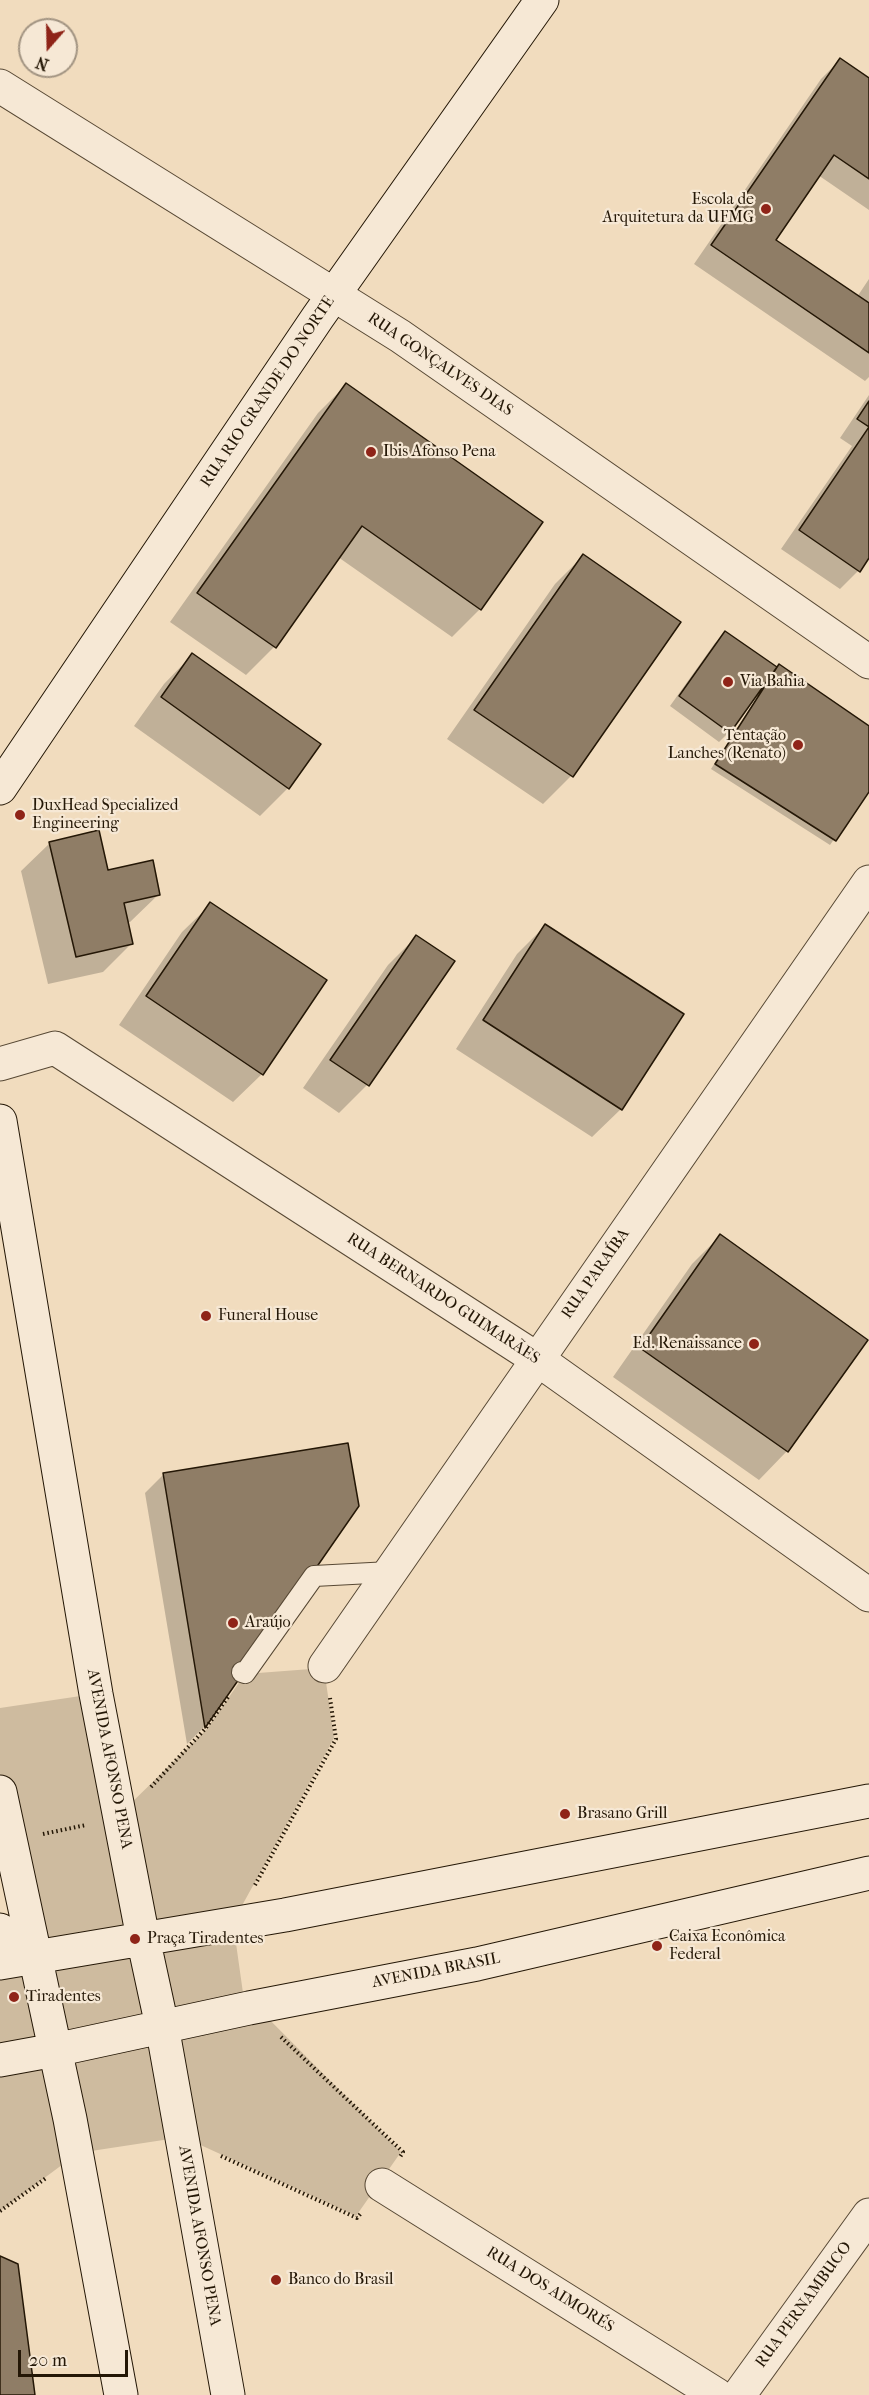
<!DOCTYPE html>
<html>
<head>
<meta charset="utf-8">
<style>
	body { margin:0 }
	#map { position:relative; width:869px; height:2395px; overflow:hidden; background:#f1dcbe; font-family:"IM FELL French Canon",serif }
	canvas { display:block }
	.north { position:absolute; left:18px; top:18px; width:60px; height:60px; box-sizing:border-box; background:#f6e8d5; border:2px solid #a29482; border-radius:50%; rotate:200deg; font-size:16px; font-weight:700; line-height:24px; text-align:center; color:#241706 }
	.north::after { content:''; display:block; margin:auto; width:21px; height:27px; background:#8f2418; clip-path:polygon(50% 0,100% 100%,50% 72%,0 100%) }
	.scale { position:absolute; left:18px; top:2350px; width:110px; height:27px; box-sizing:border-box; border:3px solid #241706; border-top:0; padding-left:8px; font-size:18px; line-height:21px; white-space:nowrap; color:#241706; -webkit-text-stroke:4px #f6e8d5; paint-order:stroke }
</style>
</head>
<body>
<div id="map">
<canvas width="869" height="2395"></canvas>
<div class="north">N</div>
<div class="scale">20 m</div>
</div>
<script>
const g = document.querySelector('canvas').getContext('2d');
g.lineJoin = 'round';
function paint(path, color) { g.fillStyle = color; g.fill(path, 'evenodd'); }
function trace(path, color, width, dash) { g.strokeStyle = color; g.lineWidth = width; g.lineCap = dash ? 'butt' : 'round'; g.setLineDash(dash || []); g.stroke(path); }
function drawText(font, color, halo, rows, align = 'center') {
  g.font = font + ' "IM FELL French Canon",serif'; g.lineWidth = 4.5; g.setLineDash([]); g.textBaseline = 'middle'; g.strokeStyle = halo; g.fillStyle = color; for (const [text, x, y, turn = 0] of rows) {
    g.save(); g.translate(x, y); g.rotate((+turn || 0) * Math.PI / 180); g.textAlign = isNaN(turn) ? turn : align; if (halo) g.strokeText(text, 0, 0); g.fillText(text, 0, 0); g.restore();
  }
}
const green = new Path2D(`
	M324 1668 334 1738 233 1922 243 1993 401 2152 356 2216 183 2137 78 2153 0 2211V1964L38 1956 0 1773V1708L94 1694 125 1809 206 1730 245 1674Z`);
const shadow = new Path2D(`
	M840 60 869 80V210L818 175 774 240 857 297 869 279V377L865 381 694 264 821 79Z
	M346 385 541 522 480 609 452 637 338 557 274 647 246 675 170 622 318 413Z
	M869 395V555L858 571 840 589 781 549 852 446 840 438Z
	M583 556 678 622 571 776 543 804 447 739 555 584Z
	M726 633 776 669 869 727V789L830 845 711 769 757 697 755 695 729 732 719 742 670 706 715 643Z
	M192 655 288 788 260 816 134 726 164 684Z
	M50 843 107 872 159 894 130 922 127 923 132 943 103 972 48 984 21 871Z
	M211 904 262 1074 233 1102 119 1025 182 932Z
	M545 926 621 1109 592 1137 456 1049 517 954Z
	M416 937 367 1085 339 1113 303 1088 388 965Z
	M720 1236 787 1451 759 1480 613 1377 692 1264Z
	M347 1445 358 1506 204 1727 187 1744 145 1493 163 1475Z`);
const building = new Path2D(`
	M840 58 869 78V179L834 155 776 240 869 303V353L711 245Z
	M346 383 543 522 481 610 362 526 276 648 197 593Z
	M869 401V427L857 419Z
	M869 427V558L860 572 799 530Z
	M583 554 681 622 573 777 474 710Z
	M725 631 777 667 730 733 679 696Z
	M192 653 321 744 289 789 161 697Z
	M779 664 869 726V792L836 841 715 764Z
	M99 830 108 870 153 860 160 895 124 903 133 944 76 957 49 842Z
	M210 902 327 980 263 1075 146 996Z
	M545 924 684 1014 622 1110 483 1020Z
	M416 935 455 961 369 1086 330 1060Z
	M720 1234 868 1340 788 1452 640 1348Z
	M348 1443 359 1506 205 1728 163 1473Z
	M0 2256 18 2264 35 2395H0Z`);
const path = new Path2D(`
	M151 1787 205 1729 228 1697
	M43 1834 86 1825
	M255 1885 336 1739 330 1698
	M281 2037 403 2152 400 2157
	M221 2156 357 2218 362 2212
	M0 2211 46 2178`);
const lane = new Path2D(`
	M242 1672 245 1673 314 1576 390 1572`);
const street = new Path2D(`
	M0 86 400 336 869 662
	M0 1064 55 1048 537 1359 869 1595
	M325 1666 869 882
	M382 2185 717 2395
	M739 2395 869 2215`);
const secondary = new Path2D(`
	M0 788 318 317 542 0
	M0 1121 96 1694 143 1938 162 2026 228 2395
	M0 1792 70 2119 121 2395
	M0 1930 37 1956
	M0 1963 285 1915 869 1801
	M0 2060 55 2050 249 2008 477 1964 869 1873`);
const markers = [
	[766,209,6,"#8f2418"],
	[371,452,6,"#8f2418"],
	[728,682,6,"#8f2418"],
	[798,745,6,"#8f2418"],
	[20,815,6,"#8f2418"],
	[206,1316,6,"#8f2418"],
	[754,1344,6,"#8f2418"],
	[233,1623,6,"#8f2418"],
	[565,1814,6,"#8f2418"],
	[135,1939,6,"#8f2418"],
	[657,1946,6,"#8f2418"],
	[14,1997,6,"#8f2418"],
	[276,2280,6,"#8f2418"]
];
const poiNames = [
	["Escola de",754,200,"right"],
	["Arquitetura da UFMG",754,218,"right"],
	["Ibis Afonso Pena",383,452],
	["Via Bahia",740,682],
	["Tentação",786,736,"right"],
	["Lanches (Renato)",786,754,"right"],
	["DuxHead Specialized",32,806],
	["Engineering",32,824],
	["Funeral House",218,1316],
	["Ed. Renaissance",742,1344,"right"],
	["Araújo",245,1623],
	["Brasano Grill",577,1814],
	["Caixa Econômica",669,1937],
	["Federal",669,1955],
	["Praça Tiradentes",147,1939],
	["Tiradentes",26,1997],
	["Banco do Brasil",288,2280]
];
const streetNames = [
	["RUA GONÇALVES DIAS",440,365,34],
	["RUA RIO GRANDE DO NORTE",268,392,-56],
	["RUA PARAÍBA",596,1274,-55],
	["RUA BERNARDO GUIMARÃES",443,1299,33],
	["AVENIDA AFONSO PENA",109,1759,79],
	["AVENIDA BRASIL",436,1971,-11],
	["AVENIDA AFONSO PENA",199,2236,80],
	["RUA DOS AIMORÉS",550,2290,32],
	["RUA PERNAMBUCO",804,2305,-54]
];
paint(green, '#cebb9f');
paint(shadow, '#0003');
paint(building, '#8f7d66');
trace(building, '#241706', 1.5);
trace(lane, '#574834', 22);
trace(street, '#574834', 35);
trace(secondary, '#241706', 35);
trace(path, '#241706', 4, [1.5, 3]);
trace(lane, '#f6e8d5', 20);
trace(street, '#f6e8d5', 33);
trace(secondary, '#f6e8d5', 33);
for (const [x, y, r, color] of markers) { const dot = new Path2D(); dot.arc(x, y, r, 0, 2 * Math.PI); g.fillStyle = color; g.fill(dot); trace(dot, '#f6e8d5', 2); }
drawText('16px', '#241706', '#f6e8d5', poiNames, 'left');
drawText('16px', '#241706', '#f6e8d5', streetNames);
</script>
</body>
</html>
